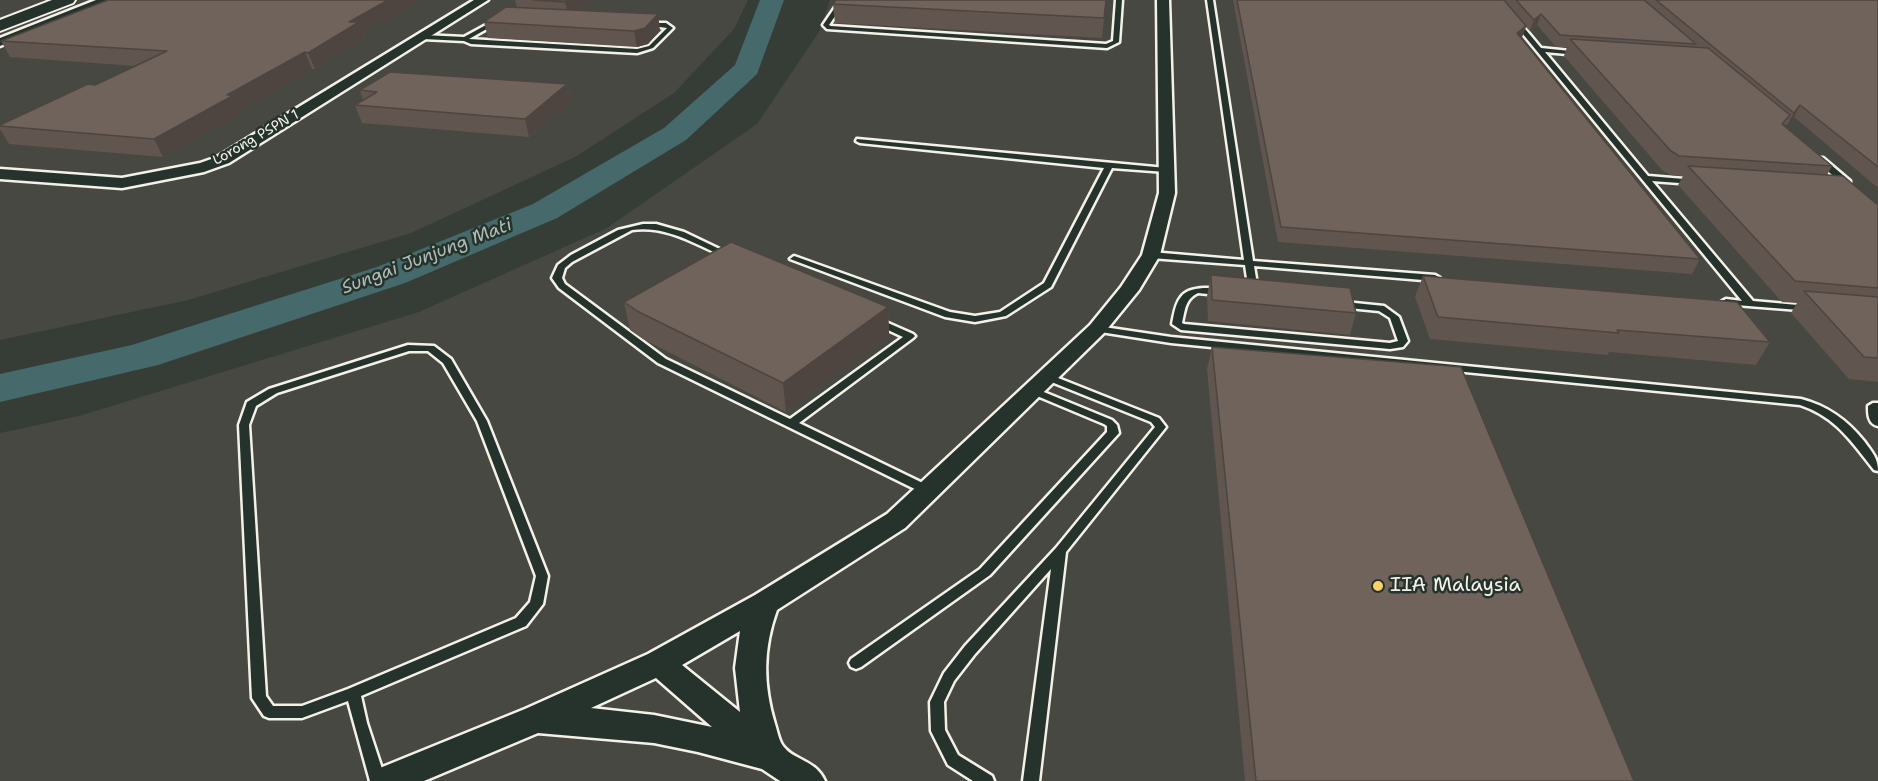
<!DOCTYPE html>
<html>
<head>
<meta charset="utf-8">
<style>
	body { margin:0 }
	canvas { display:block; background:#353d36 }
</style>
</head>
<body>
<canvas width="1878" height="781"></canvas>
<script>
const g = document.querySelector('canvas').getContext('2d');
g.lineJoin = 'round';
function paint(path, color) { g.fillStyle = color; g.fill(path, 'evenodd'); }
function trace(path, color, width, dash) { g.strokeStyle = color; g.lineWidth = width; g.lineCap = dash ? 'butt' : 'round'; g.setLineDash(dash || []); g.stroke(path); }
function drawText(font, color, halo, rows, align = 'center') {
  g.font = font + ' "Shantell Sans",sans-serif'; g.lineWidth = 5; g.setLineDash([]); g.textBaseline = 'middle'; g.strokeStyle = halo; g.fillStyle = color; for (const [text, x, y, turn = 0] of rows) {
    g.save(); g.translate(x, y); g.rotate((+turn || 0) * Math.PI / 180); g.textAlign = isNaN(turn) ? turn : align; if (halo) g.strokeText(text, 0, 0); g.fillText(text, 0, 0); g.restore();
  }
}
const built = new Path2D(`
	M0 0H748L734 29 674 93 575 157 411 233 188 300 0 340Z
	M830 0H1878V781H0V433L79 416 419 312 607 228 757 124 819 32Z`);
const river = new Path2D(`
	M760 0H784L757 74 686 140 557 218 405 283 158 365 0 402V374L132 345 377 267 533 204 664 128 735 65Z`);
const lane = new Path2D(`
	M840 0H846L829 25 831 26 1106 44 1113 41 1116 0H1122L1119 42 1107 48 827 29 823 25Z
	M1207 0H1213L1253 261 1435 275 1440 278 1435 281 1254 266 1258 291 1256 293 1384 306 1399 317 1408 341 1403 347 1390 349 1181 330 1172 324C1174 315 1175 304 1181 297 1192 281 1232 291 1249 292L1245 265 1151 258 1147 255 1151 252 1244 260ZM1198 293 1379 311 1390 318 1398 341 1390 343 1184 324 1182 323C1185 310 1185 299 1198 293Z
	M1495 0H1501L1541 48 1580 52 1581 53 1578 55 1545 52 1648 176 1696 180 1697 182 1693 184 1652 181 1753 301 1809 306 1812 307 1814 309 1812 311 1723 304 1721 302 1726 299 1742 301Z
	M497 19 500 21 499 22 469 39 637 49 649 46 667 28 645 25V23H666L673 28 653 48 637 53 471 44 464 41 423 39 420 37 423 35 464 37Z
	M857 139 1166 168 1170 170 1166 172 1112 168 1051 287 1006 316 975 322 945 317 790 259 794 256 797 257 950 312 975 316 1000 312 1044 283 1104 168 860 143 856 141Z
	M1817 158H1823L1850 181V185H1844L1817 162Z
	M643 224H656L684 232 732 255 728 258 725 257C695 244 666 225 632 230L572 262 565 268 562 278 565 284 666 359 790 419 903 337 873 323 871 321 873 319H879L913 334 915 336 913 338 799 423 933 488 935 491 933 494H925L658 363 559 288 552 278 558 265 571 255 618 230Z
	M1097 326 1171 337 1801 399C1828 406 1847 420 1864 441 1872 452 1878 458 1878 471L1874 470C1851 441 1836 417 1800 405L1171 343 1094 331 1092 329Z
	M408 345 434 346 451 359 487 421 548 576 543 604 526 626 361 696 367 723 386 781H370L348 701 302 718H269L264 716 252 698 239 425 247 402 269 389ZM409 351H428L443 363 477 421 536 576 530 602 516 618 348 689 302 706H273L266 696 249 425 256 406 277 393Z
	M1048 374 1159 418 1166 427 1066 552 1039 781H1023L1051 569 975 654 954 681 944 702 945 730 958 755 992 776 994 781H973L948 765 931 731 930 702 944 673 965 646 1056 548 1155 427 1151 422 1044 379 1043 377 1044 375Z
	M1034 388 1112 420 1117 425 1119 433 990 575 861 667 856 669 851 667 849 663 851 659 980 569 1107 432V426L1104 424 1030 393 1029 391 1030 389Z
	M1873 403H1878V426C1868 424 1868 414 1868 406Z`);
const street = new Path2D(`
	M96 0H112L0 46V38Z
	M474 0H488L229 163 204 172 122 188 0 179V169L122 178 200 163 217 157Z
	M1157 0H1169L1175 193 1160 255 1139 290 1104 333 905 528 777 610C763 649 763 684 775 724 777 730 779 741 783 746 794 761 815 759 825 781H780L762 769 698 752 654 743 538 733 424 781H370L375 770 525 709 648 654 755 595 887 514 1090 325 1121 287 1142 255 1159 193ZM740 631 735 668 740 712 682 665ZM656 678 712 727 654 715 591 708Z`);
const secondary = new Path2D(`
	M52 0H75L73 3 0 31V20Z`);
const wall = new Path2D(`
	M108 0H420L363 33 365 38 315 69H312L240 110 242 113 163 157 9 144 0 129V125L95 85 136 66 10 57 1 41Z
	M515 0H592L578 10 660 30 648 44 637 47 488 38 484 22 517 8Z
	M1106 0 1102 38 835 23 833 4Z
	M1233 0H1878V188L1794 117 1787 125 1785 124 1784 126 1832 166 1827 175 1878 205V382L1849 379 1791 313 1797 303 1782 302 1678 185 1683 176 1670 175 1662 170 1564 56 1567 47H1556L1537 25 1530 31 1526 27 1522 37 1521 38 1700 259 1692 274 1278 242Z
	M567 84 571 102 529 137 362 123 355 105 363 100 360 90Z
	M1211 275 1356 313 1350 335 1208 321 1207 296Z
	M1423 276 1770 342 1756 365 1609 352 1608 355 1430 339 1415 297Z
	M624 302 888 307 889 335 786 412 643 339 630 330Z
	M1212 347 1634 781H1245L1207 369Z`);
const shadedWall = new Path2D(`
	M388 0H420L363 33 365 38 315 69 308 53 349 22Z
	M568 0H592L569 17 565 2Z
	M658 14 660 30 648 44 637 47 634 31Z
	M1541 14 1537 25 1530 31 1534 20Z
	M1526 26 1522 37 1513 44 1517 33Z
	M305 52 312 69 240 110 242 113 163 157 154 139 227 95Z
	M567 84 571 102 529 137 525 119Z
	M1800 105 1794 117 1787 125 1794 113Z
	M888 307 889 335 786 412 783 383Z`);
const building = new Path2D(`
	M108 0H388L349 22H359L308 53 305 52 227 95H234L154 139 0 126V125L88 84 95 85 167 51 1 41Z
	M533 0H568L565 2Z
	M836 0H1106L1104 18 833 4Z
	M1237 0H1504L1526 26 1517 33 1700 259 1281 227Z
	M1516 0H1644L1696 44 1560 35 1541 14 1534 20Z
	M1656 0H1878V167L1800 105 1794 113Z
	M506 7 658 14 645 28 634 31 484 22Z
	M1570 39 1708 48 1790 115 1782 124 1832 166 1679 156 1671 151Z
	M390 72 567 84 525 119 355 105 377 92 360 90Z
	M1688 166 1843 176 1878 205V288L1795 281Z
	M731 242 888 307 783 383 637 311 624 302Z
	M1211 275 1350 288 1356 313 1212 300Z
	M1423 276 1737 302 1770 342 1617 330 1619 333 1438 317Z
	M1804 291 1878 297V358L1864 357Z
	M1212 347 1461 367 1634 781H1256Z`);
const markers = [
	[1378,586,6,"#ffd166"]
];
const farStreetnames = [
	["Lorong PSPN 1",256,138,-30]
];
const waterNames = [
	["Sungai Junjung Mati",427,257,-21]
];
const nearPoinames = [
	["IIA Malaysia",1390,586]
];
paint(built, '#474841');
paint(river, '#466a6b');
trace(lane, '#f4f1e8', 5);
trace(street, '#f4f1e8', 5);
trace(secondary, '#f4f1e8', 4);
paint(lane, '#26332d');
paint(street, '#26332d');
paint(secondary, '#26332d');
paint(wall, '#60554f');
paint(shadedWall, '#4e4540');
paint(building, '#70635c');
trace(building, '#4e4540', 1.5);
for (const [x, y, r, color] of markers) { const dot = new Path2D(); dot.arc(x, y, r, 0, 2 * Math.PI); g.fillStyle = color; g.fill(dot); trace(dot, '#26332d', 2); }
drawText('14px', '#f4f1e8', '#26332d', farStreetnames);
drawText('italic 18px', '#aebbb6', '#26332d', waterNames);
drawText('20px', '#f4f1e8', '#26332d', nearPoinames, 'left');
</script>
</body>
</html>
